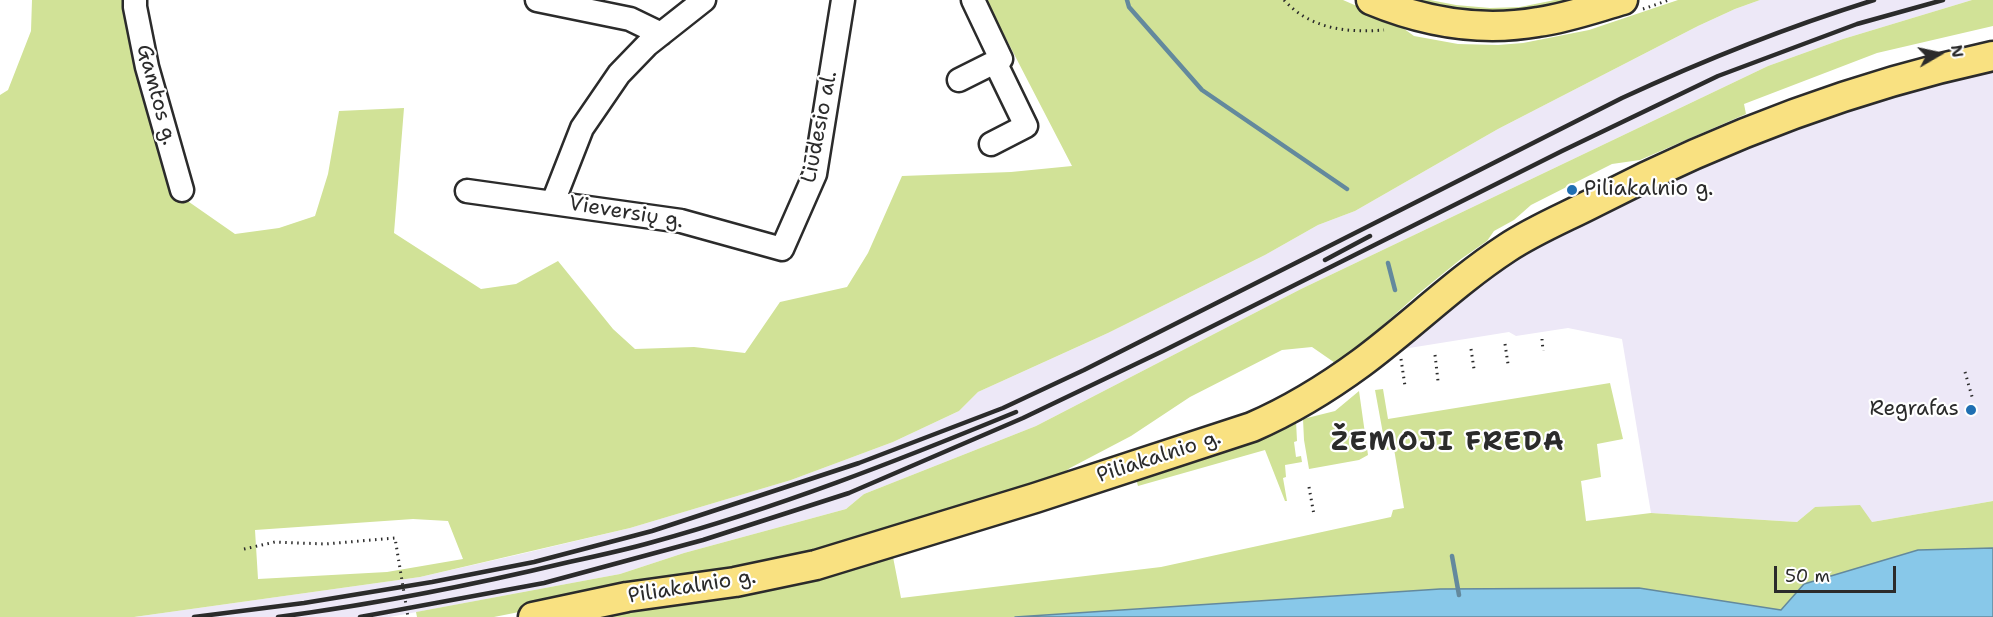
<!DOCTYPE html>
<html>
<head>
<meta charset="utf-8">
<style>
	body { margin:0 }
	#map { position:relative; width:1993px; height:617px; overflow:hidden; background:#fff; font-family:"Shantell Sans",sans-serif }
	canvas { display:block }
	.north { position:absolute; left:1909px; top:24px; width:60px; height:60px; -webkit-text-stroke:4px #fff; paint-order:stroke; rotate:81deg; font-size:16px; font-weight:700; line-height:24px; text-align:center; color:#2b2b2b }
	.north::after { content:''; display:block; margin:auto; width:21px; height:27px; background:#2b2b2b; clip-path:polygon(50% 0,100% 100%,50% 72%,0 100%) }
	.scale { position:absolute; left:1774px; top:566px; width:122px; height:27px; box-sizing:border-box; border:3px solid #2b2b2b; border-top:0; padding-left:8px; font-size:18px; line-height:21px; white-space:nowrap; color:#2b2b2b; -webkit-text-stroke:4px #fff; paint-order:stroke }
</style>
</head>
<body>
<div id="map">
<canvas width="1993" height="617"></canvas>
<div class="north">N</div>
<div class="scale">50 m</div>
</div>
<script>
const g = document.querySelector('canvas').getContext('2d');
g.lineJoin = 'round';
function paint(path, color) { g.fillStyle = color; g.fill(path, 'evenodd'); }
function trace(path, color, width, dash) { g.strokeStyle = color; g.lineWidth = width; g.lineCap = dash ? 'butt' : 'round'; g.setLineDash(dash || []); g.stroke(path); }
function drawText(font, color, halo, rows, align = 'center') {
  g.font = font + ' "Shantell Sans",sans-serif'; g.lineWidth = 4.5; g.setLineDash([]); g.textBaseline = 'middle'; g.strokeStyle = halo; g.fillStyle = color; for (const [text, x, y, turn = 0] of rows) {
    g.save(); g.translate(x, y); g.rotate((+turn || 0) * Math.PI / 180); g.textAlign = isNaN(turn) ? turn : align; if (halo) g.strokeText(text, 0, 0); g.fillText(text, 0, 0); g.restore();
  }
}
const built = new Path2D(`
	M1760 0H1972L1843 39 1768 66 1301 289 1036 426 864 494 846 509 684 553 620 574 390 617H134L420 577 521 554 630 528 791 480 893 442 959 411 978 392 1108 333 1265 255 1318 225 1355 211 1498 129 1698 26 1735 9Z
	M1993 63V501L1872 522 1815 507 1797 522 1651 513 1622 339 1568 328 1516 336 1509 332 1403 349 1498 267 1586 218 1741 149 1897 86Z`);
const green = new Path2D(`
	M32 0H129L179 195 235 234 279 228 315 216 328 174 339 111 404 108 394 233 481 289 516 284 558 261 613 329 635 349 694 347 745 353 780 302 847 287 868 253 902 176 1011 172 1072 166 986 0H1343L1396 23 1414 36 1458 44 1498 45 1523 43 1589 30 1678 0H1760L1735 9 1698 26 1498 129 1355 211 1318 225 1265 255 1108 333 978 392 959 411 893 442 791 480 630 528 420 577 134 617H0V95L8 90 31 31ZM413 519 448 521 463 559 387 572 258 579 255 530Z
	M1406 0H1430L1456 5 1490 8 1520 7 1555 0H1579L1514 14 1454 11Z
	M1972 0H1993V26L1877 53 1744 104 1746 114 1640 160 1612 164 1531 205 1514 220 1494 231 1487 241 1461 259 1418 294 1338 365 1312 347 1282 350 1190 397 1131 436 1070 468 1044 487 891 538 494 617H417L416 612 620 574 684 553 846 509 864 494 1036 426 1301 289 1768 66 1843 39Z
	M1610 383 1623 439 1597 444 1601 477 1581 481 1586 521 1651 513 1797 522 1815 507 1860 505 1872 522 1993 501V548L1918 550 1804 584 1781 610 1639 588 1440 589 1015 617H589L844 570 893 557 901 598 1161 567 1391 517 1393 510 1404 508 1394 449 1386 450 1375 390 1383 389 1388 419Z
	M1359 391 1368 455 1359 460 1309 469 1304 440 1303 419 1335 411Z
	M1296 421 1297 441 1294 442 1296 457 1301 456 1302 462 1285 465 1286 477 1283 478 1287 501H1285L1265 450 1138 486 1136 479Z`);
const water = new Path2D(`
	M1993 548V617H1015L1440 589 1639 588 1781 610 1804 584 1918 550Z`);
const stream = new Path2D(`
	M1127 0 1129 7 1202 90 1347 189
	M1388 263 1395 290
	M1452 556 1459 595`);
const path = new Path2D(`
	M1284 0C1310 29 1347 33 1384 30
	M1643 9 1669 0
	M1542 339 1543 351
	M1505 344 1508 364
	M1471 349 1474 369
	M1435 355 1438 381
	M1401 359 1405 386
	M1965 372 1973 400
	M1309 487 1314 515
	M244 549 275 542 325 544 395 538 408 617`);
const minor = new Path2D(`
	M135 0V7L147 67 182 190
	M537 0 630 19 661 34
	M959 80 1001 59 973 0
	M991 144 1026 126 995 62
	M467 191 681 221 782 249 815 174 843 0
	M553 202 582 128 619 74 647 45 704 0`);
const major = new Path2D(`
	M1371 0C1424 22 1481 32 1538 22 1567 18 1595 8 1623 0
	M533 617 627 597 735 582 816 565 1035 498 1252 427C1291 410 1327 388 1361 363 1411 326 1455 282 1507 248 1534 230 1566 217 1595 202 1721 137 1854 86 1993 56`);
const rail = new Path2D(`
	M1325 260 1370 236
	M194 617 304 603 432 582 534 562 652 531 859 463 1003 408 1084 370 1622 98C1704 60 1787 27 1874 0
	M278 617C376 604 473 585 569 562 597 556 625 550 653 542 777 508 897 461 1016 412
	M360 617 544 583 703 540 849 493 1023 418 1163 351 1562 151 1718 76 1857 24 1943 0`);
const markers = [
	[1572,190,6,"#1f6fb2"],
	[1971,410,6,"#1f6fb2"]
];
const streetNames = [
	["Gamtos g.",156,95,75],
	["Liūdesio al.",820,127,-79],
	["Vieversių g.",626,213,9],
	["Piliakalnio g.",1159,457,-18],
	["Piliakalnio g.",692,587,-9]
];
const poiNames = [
	["Piliakalnio g.",1584,190],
	["Regrafas",1959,410,"right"]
];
const districtNames = [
	["ŽEMOJI FREDA",1448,443]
];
paint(built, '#ede8f7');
paint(green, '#d1e297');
paint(water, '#88c8e9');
trace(water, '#63899d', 1.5);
trace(stream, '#63899d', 4.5);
trace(minor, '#2b2b2b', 27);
trace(major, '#2b2b2b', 33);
trace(path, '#2b2b2b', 3, [1.5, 4.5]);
trace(minor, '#fff', 22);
trace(major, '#f9e181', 28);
trace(rail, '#2b2b2b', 4.5);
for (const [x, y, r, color] of markers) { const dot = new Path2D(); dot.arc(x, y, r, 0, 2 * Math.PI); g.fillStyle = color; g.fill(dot); trace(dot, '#fff', 2); }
drawText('21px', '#2b2b2b', '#fff', streetNames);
drawText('21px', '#2b2b2b', '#fff', poiNames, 'left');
g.letterSpacing = '1.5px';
drawText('bold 27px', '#2b2b2b', '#fff', districtNames);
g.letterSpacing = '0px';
</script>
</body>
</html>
